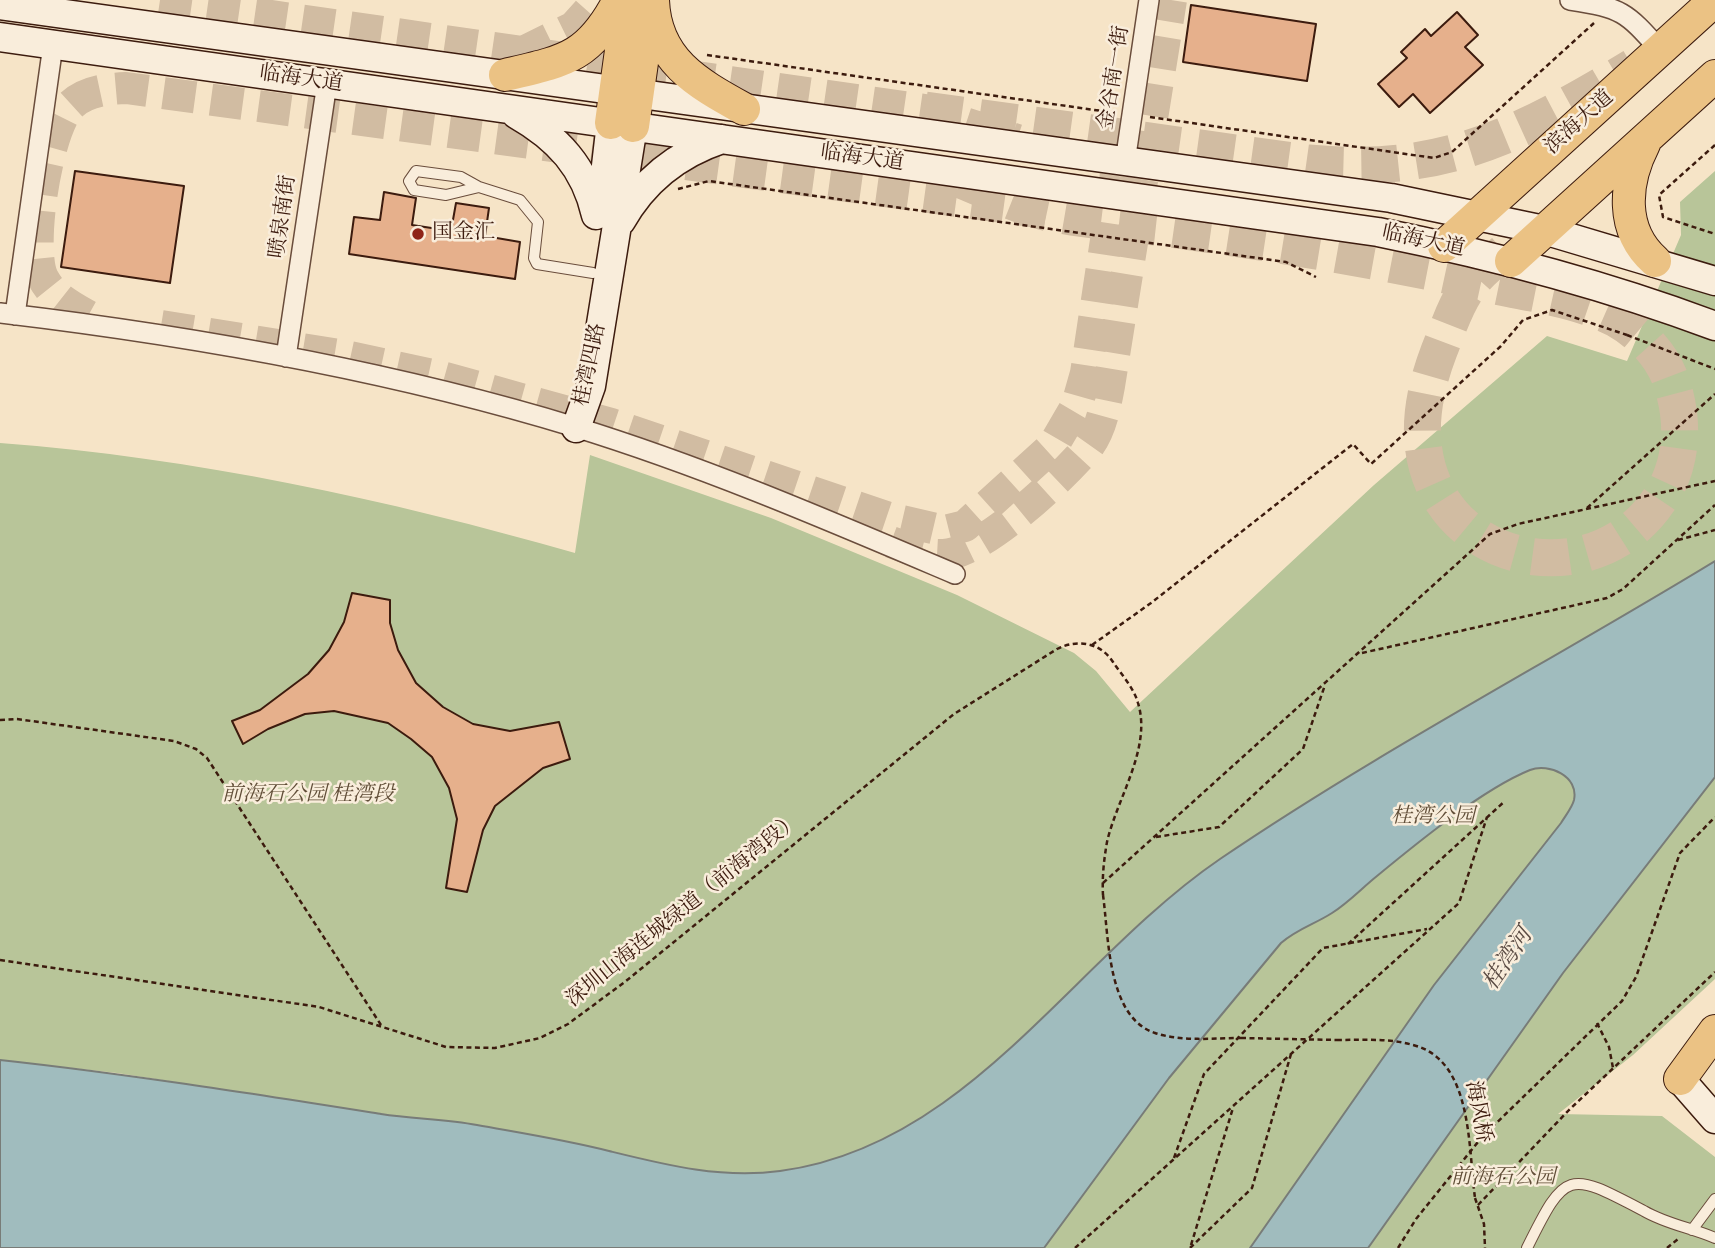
<!DOCTYPE html>
<html>
<head>
<meta charset="utf-8">
<style>
	body { margin:0 }
	canvas { display:block; background:#f6e4c7 }
</style>
</head>
<body>
<canvas width="1715" height="1248"></canvas>
<script>
const g = document.querySelector('canvas').getContext('2d');
g.lineJoin = 'round';
function paint(path, color) { g.fillStyle = color; g.fill(path, 'evenodd'); }
function trace(path, color, width, dash) { g.strokeStyle = color; g.lineWidth = width; g.lineCap = dash ? 'butt' : 'round'; g.setLineDash(dash || []); g.stroke(path); }
function drawText(font, color, halo, rows, align = 'center') {
  g.font = font + ' "IM FELL DW Pica","Noto Serif SC",serif'; g.lineWidth = 5; g.setLineDash([]); g.textBaseline = 'middle'; g.strokeStyle = halo; g.fillStyle = color; for (const [text, x, y, turn = 0] of rows) {
    g.save(); g.translate(x, y); g.rotate((+turn || 0) * Math.PI / 180); g.textAlign = isNaN(turn) ? turn : align; if (halo) g.strokeText(text, 0, 0); g.fillText(text, 0, 0); g.restore();
  }
}
const green = new Path2D(`
	M1715 171V979L1633 1055 1558 1114 1662 1116 1715 1157V1248H890L558 1141 470 1124 400 1117 117 1073 0 1060V443C196 458 386 499 575 553L590 455 771 518 957 595 1074 653 1096 671 1130 712 1374 485 1547 336 1627 361 1681 235 1680 202Z`);
const water = new Path2D(`
	M1715 561V777L1563 973 1368 1248H1250L1434 985 1561 823C1565 816 1572 808 1574 800 1579 776 1549 763 1530 770 1483 789 1417 843 1377 876 1362 888 1348 903 1332 913 1315 924 1297 929 1281 943L1169 1078 1044 1248H0V1060C128 1074 254 1094 381 1114 413 1119 445 1119 477 1125 521 1133 566 1140 609 1151 666 1165 721 1179 780 1171 969 1146 1072 960 1220 859 1379 751 1551 661 1715 561Z`);
const building = new Path2D(`
	M1191 5 1316 24 1307 81 1183 62Z
	M1457 12 1478 35 1465 47 1483 65 1430 113 1413 94 1399 107 1378 84 1407 58 1401 52 1425 29 1431 36Z
	M75 171 184 186 170 283 61 267Z
	M384 192 416 198 412 225 451 231 456 203 489 208 485 236 520 242 515 279 349 254 354 217 380 220Z
	M352 593 390 600V623L398 650 416 683 443 707 473 724 510 731 559 722 570 759 543 768 495 806 483 830 467 892 446 888 457 819 449 788 432 757 411 739 388 723 334 711 305 714 268 729 243 744 232 721 260 710 308 674 329 650 344 622Z`);
const primaryTunnel = new Path2D(`
	M160 0 925 110 1017 140
	M521 53 574 27 598 0
	M88 316C70 306 53 297 43 278 28 249 47 130 70 106 85 91 107 89 126 88L1046 213
	M161 326 345 356 442 377 611 424 889 518 945 531 965 526 1053 446 1077 405 1086 373 1122 134
	M891 542C907 548 926 556 943 555 982 554 1063 477 1088 447 1101 430 1105 407 1109 386L1171 0`);
const highwayTunnel = new Path2D(`
	M925 110 1308 163C1444 176 1521 134 1633 67
	M961 180C989 191 1019 207 1049 213 1089 221 1130 224 1171 229 1278 244 1385 261 1491 285 1532 294 1578 299 1616 319 1639 332 1659 352 1669 376 1685 417 1684 463 1659 500 1593 599 1434 565 1423 443 1420 412 1428 380 1439 351 1447 331 1456 303 1469 286 1482 267 1506 252 1522 237`);
const path = new Path2D(`
	M707 55 1116 113
	M1150 117 1434 158 1452 152 1594 23
	M1715 145 1659 195 1663 217 1715 234
	M678 189 709 181 1286 262 1316 277
	M1587 508 1715 394
	M1678 540 1715 530
	M1092 645 1151 603 1353 444 1371 464 1501 346 1523 320 1552 310 1627 335
	M1362 653 1607 598 1623 589 1715 505
	M0 720 17 719 174 741 196 749 207 758 381 1025
	M1156 837 1219 827 1303 749 1325 685
	M1103 883 1490 534 1518 524 1715 481
	M1348 944 1505 801
	M0 960 319 1007 446 1047 495 1048 540 1038 568 1024 626 981 954 714 1057 649C1077 639 1100 642 1113 662 1121 674 1134 688 1138 703 1152 748 1117 798 1107 842 1104 859 1102 877 1103 895
	M1597 1023 1609 1047 1613 1068
	M1241 1038 1337 1040
	M1174 1158 1204 1074 1323 948 1427 929
	M1475 1198 1484 1224 1485 1248
	M1478 1205 1569 1110 1715 972
	M1191 1245 1233 1108
	M1075 1248 1459 903 1487 817
	M1190 1248 1252 1188 1291 1054
	M1398 1248 1416 1219 1482 1137 1622 1001 1636 977 1680 853 1715 817
	M1667 1248 1678 1239`);
const lane = new Path2D(`
	M479 187 446 195 414 190 409 181 416 171 461 177 479 187 520 200 538 222 534 258 537 264 593 273
	M1692 1230 1715 1199
	M1527 1248C1566 1169 1568 1171 1644 1211 1666 1224 1692 1228 1715 1238`);
const street = new Path2D(`
	M1570 0C1623 8 1626 12 1661 51
	M1125 162 1149 0
	M0 313C194 336 388 370 575 427 705 467 830 521 955 574
	M15 315 53 45
	M286 357 327 83`);
const secondary = new Path2D(`
	M0 5 1391 198 1544 230 1715 281
	M0 37 1378 232C1492 255 1606 285 1715 326
	M516 114C558 138 585 167 596 215
	M602 200 611 123
	M621 221C644 180 677 154 722 139
	M576 428 591 386 633 126
	M1680 1079 1715 1119`);
const primary = new Path2D(`
	M653 0C655 60 697 83 744 109
	M505 75C565 61 589 58 619 0
	M611 123 628 0
	M633 126 649 13
	M1644 144C1624 183 1620 230 1655 261
	M1444 246 1715 0
	M1511 261 1715 76
	M1680 1079 1715 1031`);
const pathBridge = new Path2D(`
	M1627 335 1715 369
	M1103 895C1109 938 1107 1017 1155 1033 1182 1042 1214 1038 1241 1038
	M1337 1040C1362 1040 1389 1038 1413 1045 1473 1060 1468 1147 1475 1198`);
const markers = [
	[418,234,7,"#8f2418"]
];
const streetNames = [
	["金谷南一街",1115,78,-81],
	["临海大道",301,80,8],
	["滨海大道",1580,123,-42],
	["临海大道",862,159,8],
	["喷泉南街",284,217,-82],
	["临海大道",1423,242,12],
	["桂湾四路",591,365,-78],
	["深圳山海连城绿道（前海湾段）",684,911,-39],
	["海风桥",1477,1112,79]
];
const poiNames = [
	["国金汇",432,234]
];
const parkNames = [
	["前海石公园 桂湾段",308,796],
	["桂湾公园",1433,818],
	["前海石公园",1503,1179]
];
const waterNames = [
	["桂湾河",1509,960,-56]
];
paint(green, '#b8c599');
paint(water, '#a0bcbe');
trace(water, '#787c78', 2);
paint(building, '#e6b08c');
trace(building, '#3c1b0e', 2);
trace(primaryTunnel, '#d1bca2', 32, [32, 16]);
trace(highwayTunnel, '#d1bca2', 37, [37, 18]);
trace(lane, '#6a4d3c', 12);
trace(street, '#6a4d3c', 22);
trace(secondary, '#3c1b0e', 31);
trace(primary, '#3c1b0e', 34);
trace(path, '#3c1b0e', 2.5, [5, 3.5]);
trace(lane, '#f9eddb', 10);
trace(street, '#f9eddb', 19);
trace(secondary, '#f9eddb', 28);
trace(primary, '#ebc284', 32);
trace(pathBridge, '#3c1b0e', 2.5, [5, 3.5]);
for (const [x, y, r, color] of markers) { const dot = new Path2D(); dot.arc(x, y, r, 0, 2 * Math.PI); g.fillStyle = color; g.fill(dot); trace(dot, '#f9eddb', 2.5); }
drawText('21px', '#3c1b0e', '#f9eddb', streetNames);
drawText('21px', '#3c1b0e', '#f9eddb', poiNames, 'left');
drawText('italic 21px', '#614e38', '#f9eddb', parkNames);
drawText('italic 23px', '#5a4b43', '#f9eddb', waterNames);
</script>
</body>
</html>
